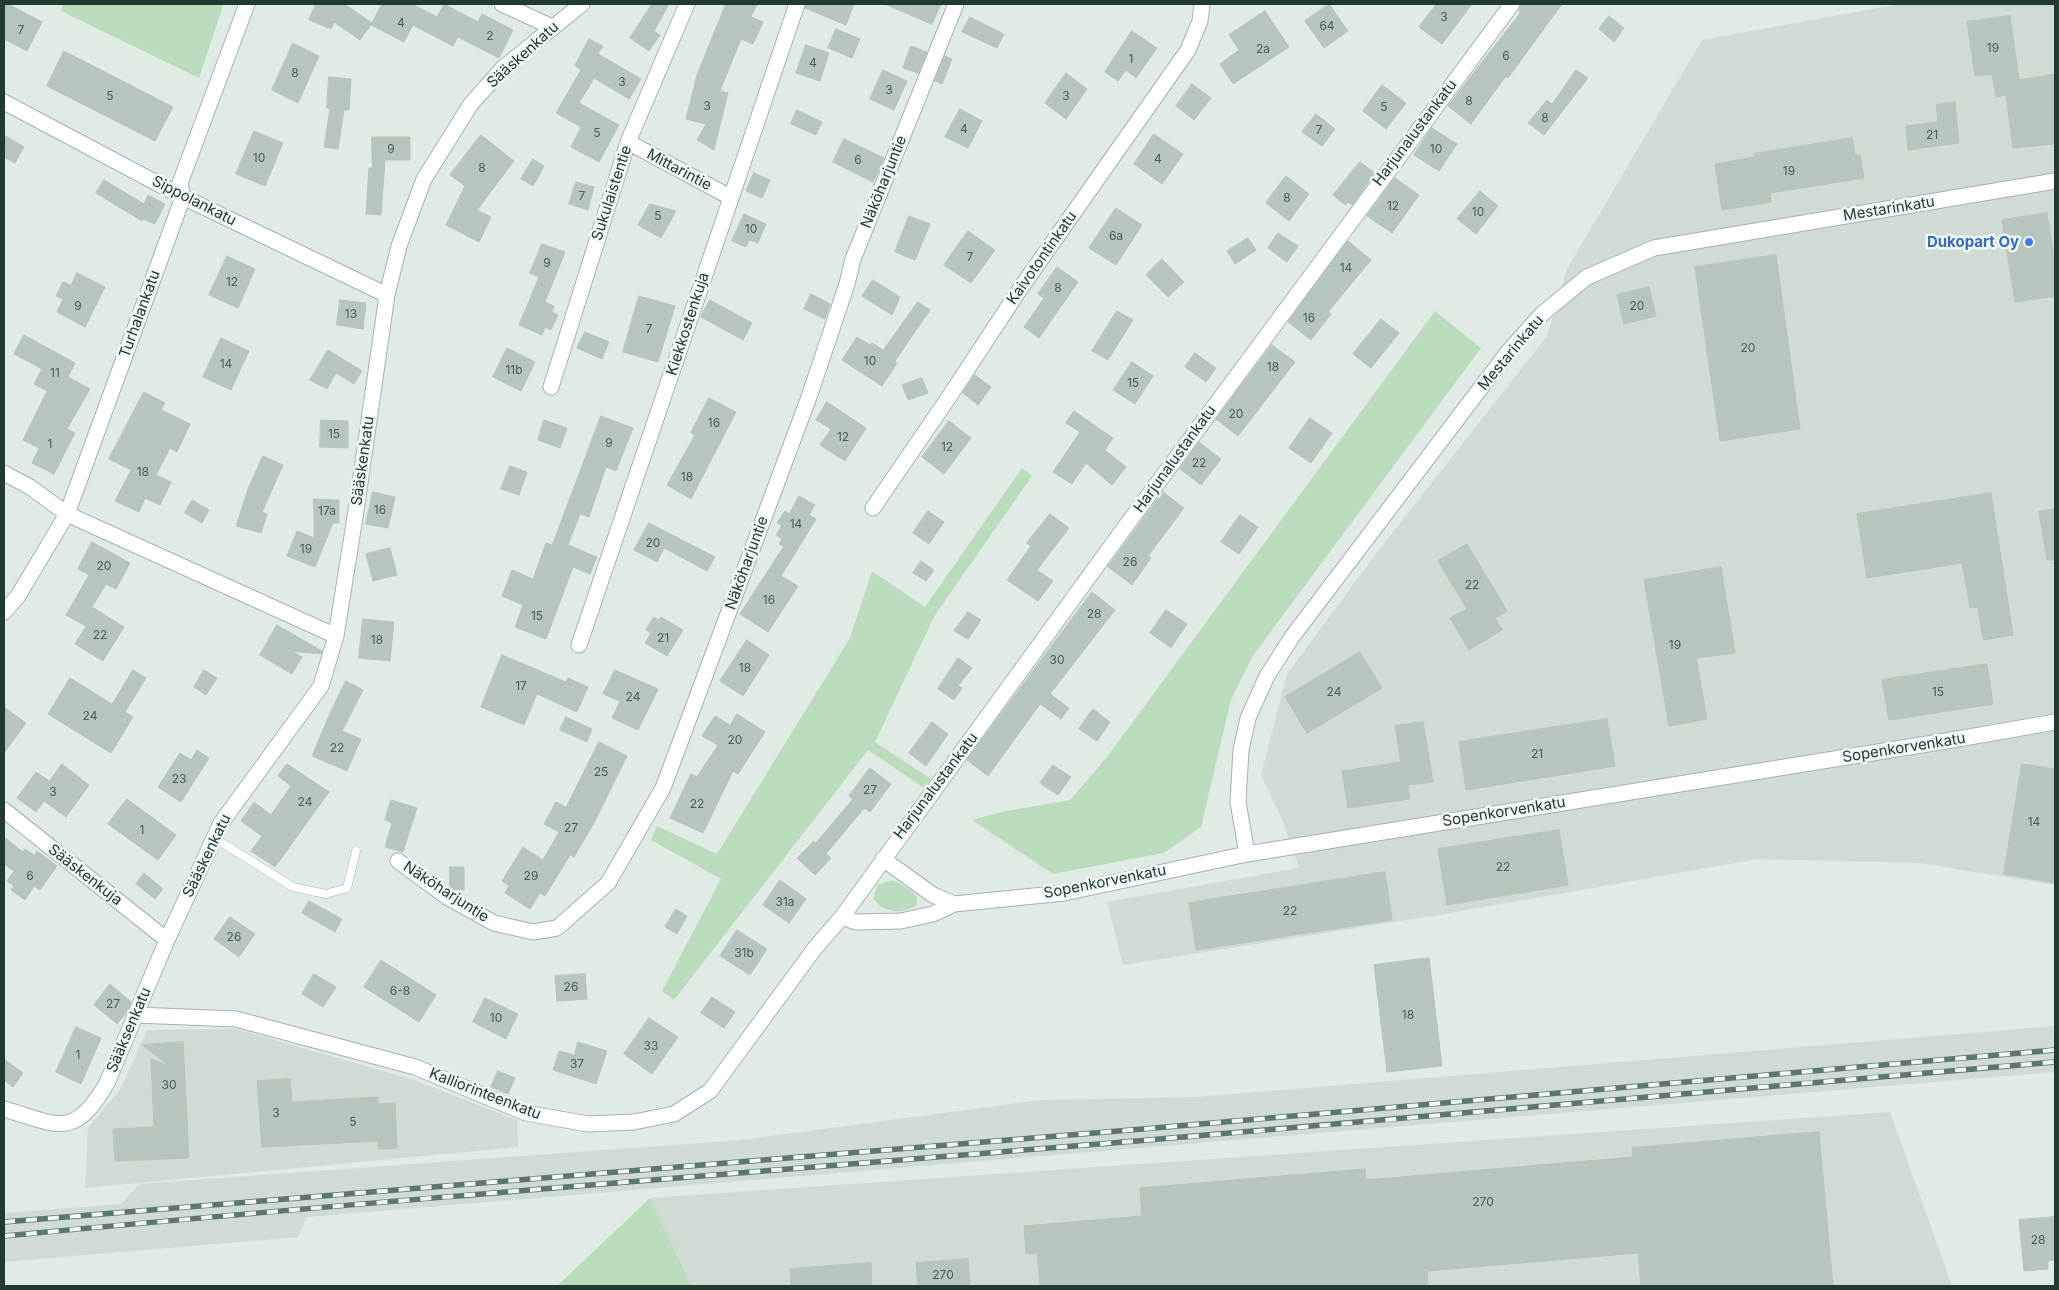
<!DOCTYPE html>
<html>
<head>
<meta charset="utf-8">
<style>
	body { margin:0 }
	#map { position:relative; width:2059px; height:1290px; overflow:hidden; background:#e1ebe5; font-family:Inter,sans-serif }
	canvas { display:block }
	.frame { position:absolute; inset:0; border:5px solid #213b30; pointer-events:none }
</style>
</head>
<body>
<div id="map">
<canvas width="2059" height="1290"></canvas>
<div class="frame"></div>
</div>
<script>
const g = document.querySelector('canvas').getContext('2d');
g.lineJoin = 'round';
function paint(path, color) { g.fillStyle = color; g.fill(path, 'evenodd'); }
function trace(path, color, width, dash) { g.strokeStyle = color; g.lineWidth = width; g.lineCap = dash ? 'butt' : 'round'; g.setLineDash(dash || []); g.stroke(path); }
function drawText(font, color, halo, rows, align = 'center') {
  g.font = font + ' Inter,sans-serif'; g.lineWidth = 5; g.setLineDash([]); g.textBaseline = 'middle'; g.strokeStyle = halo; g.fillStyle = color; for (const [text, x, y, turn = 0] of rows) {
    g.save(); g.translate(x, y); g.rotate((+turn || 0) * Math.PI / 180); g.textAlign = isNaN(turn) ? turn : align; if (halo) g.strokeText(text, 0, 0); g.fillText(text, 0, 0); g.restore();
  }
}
const built = new Path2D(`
	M1900 4H2055V885L1919 863 1757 859 1439 915 1123 965 1107 902 1299 868 1282 819 1261 775 1287 674 1379 550 1547 336 1567 269 1702 40Z
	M2055 1026V1072L307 1217 298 1237 4 1262V1213L121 1204 139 1184 741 1140 1041 1100 1197 1097Z
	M236 1029 411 1079 517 1120 518 1147 85 1188 88 1128 121 1088 147 1030Z
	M1890 1112 1952 1286H690L650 1198Z`);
const green = new Path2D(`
	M63 4H219L223 6 199 78 61 11Z
	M1435 311 1481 348 1252 657 1231 700 1201 827 1164 853 1053 874 972 820 1001 812 1070 800 1107 757Z
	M1022 468 1032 476 935 615 875 742 931 779 924 788 868 750 674 1000 662 991 721 879 651 840 657 826 717 854 850 638 872 571 925 607Z
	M893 880 912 891 917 897V905C903 915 882 913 873 898L877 885Z
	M650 1198 691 1286H557Z`);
const building = new Path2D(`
	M4 4H8L42 22 27 51 4 39Z
	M316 4H344L372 23 382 4H412L437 17 444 4 478 22 482 14 513 30 499 58 458 37 453 46 413 25 404 42 371 25 360 40 334 22 331 29 309 20Z
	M652 4H669L654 31 660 35 649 51 630 38Z
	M726 4H757L751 17 763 22 753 44 741 39 720 91 728 93 714 150 697 140 706 124 686 119 697 75Z
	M806 4H854L846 25 805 8Z
	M885 4H941L932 24Z
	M1329 4 1348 31 1324 48 1305 21Z
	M1437 4H1472L1442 44 1419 27Z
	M1521 4H1562L1508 78 1506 76 1471 124 1448 106 1521 12 1519 11Z
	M1265 11 1289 47 1233 84 1220 64 1239 50 1229 35Z
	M1609 16 1624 28 1614 42 1599 29Z
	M2010 16 2019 80 2055 74V144L2013 148 2006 95 1996 97 1992 74 1975 76 1967 22Z
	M970 17 1004 34 997 48 962 32Z
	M836 29 860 39 852 58 828 48Z
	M1132 31 1157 48 1136 78 1126 70 1118 81 1105 72Z
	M589 39 603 46 598 54 641 79 629 99 594 78 579 103 619 125 599 162 571 147 581 127 556 113 581 70 575 66Z
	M293 43 319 56 298 103 272 90Z
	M806 45 829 53 820 81 796 73Z
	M911 46 927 52 918 73 903 68Z
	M64 51 173 107 155 141 47 86Z
	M945 56 952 59 942 84 935 81Z
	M883 70 907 81 894 110 870 99Z
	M1576 70 1588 78 1544 135 1528 123 1547 100 1552 104Z
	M1066 73 1087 89 1066 119 1045 103Z
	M329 77 351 79 349 110H344L338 149 324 147 330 109 327 108Z
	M1192 84 1211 98 1194 120 1176 106Z
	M1382 85 1406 103 1386 129 1363 111Z
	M1955 102 1959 143 1908 150 1906 126 1938 122 1936 105Z
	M960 109 982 121 968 148 945 137Z
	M797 110 822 122 816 135 791 124Z
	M1316 114 1335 129 1322 146 1302 132Z
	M1432 128 1457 144 1439 171 1414 155Z
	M254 131 283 143 265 186 236 174Z
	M1154 134 1183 154 1162 184 1134 164Z
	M4 135 24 147 15 163 4 157Z
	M481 135 514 161 477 210 491 217 479 242 446 225 465 186 450 175Z
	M372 137H410V160H385L381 215 366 214 369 168H372Z
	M1852 138 1855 155H1860L1864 178 1770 193 1771 202 1722 210 1715 164 1755 157 1754 154Z
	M844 139 884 158 873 182 833 162Z
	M533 159 544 166 533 186 521 179Z
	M1360 162 1375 173 1352 205 1348 202 1345 205 1333 195Z
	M754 173 770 180 762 198 746 191Z
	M1286 176 1309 194 1289 221 1266 203Z
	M1395 178 1419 195 1392 233 1367 216Z
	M104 180 144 204 148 195 165 204 155 224 143 219 142 221 96 193Z
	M576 182 594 187 588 210 569 204Z
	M1480 191 1498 206 1476 234 1457 219Z
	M650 204 676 211 661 238 638 225Z
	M1116 208 1142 225 1116 265 1089 248Z
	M2047 213 2055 264V296L2015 302 2002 220Z
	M744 214 766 224 758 243 749 240 746 247 732 241Z
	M909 216 930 224 915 260 895 252Z
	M968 231 995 250 971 283 944 265Z
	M1278 233 1298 246 1287 262 1268 248Z
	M1248 238 1256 250 1235 264 1227 251Z
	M1348 241 1371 260 1328 312 1331 314 1311 340 1288 322Z
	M542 244 565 252 545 302 554 306 552 312 558 315 551 330 545 327 542 335 519 325 539 277 530 273Z
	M1776 255 1800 429 1720 441 1695 267Z
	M227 256 255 269 238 308 209 295Z
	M1162 259 1184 282 1168 297 1146 275Z
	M1057 267 1078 282 1039 338 1024 327 1044 298 1038 294Z
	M77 273 105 287 85 327 57 312 63 299 56 296 63 282 71 285Z
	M873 280 900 297 892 315 862 296Z
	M1649 287 1656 316 1624 324 1617 295Z
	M811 294 830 304 825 319 804 309Z
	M639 296 675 306 658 362 623 352Z
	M340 300 366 303 363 329 337 325Z
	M710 300 752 323 743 340 701 317Z
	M918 302 930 310 895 361 897 363 882 386 842 360 857 337 870 345 872 343 883 350Z
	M1117 311 1133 320 1108 360 1092 351Z
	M1381 319 1399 333 1371 368 1353 354Z
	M585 332 609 342 602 359 577 348Z
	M24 335 75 363 68 377 90 389 67 429 75 433 54 474 32 463 39 448 23 440 47 391 34 384 42 369 14 354Z
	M221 338 249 351 231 390 203 377Z
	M1272 345 1295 362 1238 436 1216 419Z
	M507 348 535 362 521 391 493 377Z
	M328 350 362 371 354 384 336 373 327 389 310 380Z
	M1195 353 1216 368 1206 382 1185 367Z
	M1132 362 1153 376 1135 404 1113 390Z
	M975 375 991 387 978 405 963 393Z
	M922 378 928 393 908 400 902 385Z
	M144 392 165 403 161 410 190 424 177 452 170 448 156 475 171 482 160 505 145 498 139 512 115 501 131 470 109 459Z
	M709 398 736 412 691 499 667 485 695 435 691 433Z
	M827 402 866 428 845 461 820 445 831 429 816 420Z
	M1074 411 1113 438 1105 450 1126 467 1112 485 1086 463 1072 484 1053 472 1080 432 1066 423Z
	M601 416 633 428 616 471 606 467 589 517 580 514 568 545 597 557 590 574 573 567 546 639 515 627 523 605 502 596 512 570 533 579 546 543 552 545Z
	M1310 418 1332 433 1311 463 1289 448Z
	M321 420 348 421V448L320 447Z
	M544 420 567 428 560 448 538 440Z
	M949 421 971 438 944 474 922 457Z
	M1199 442 1221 459 1201 485 1180 469Z
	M263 456 283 465 262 512 267 514 261 533 236 526 248 489Z
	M510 466 527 472 519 495 501 489Z
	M373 492 395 497 388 528 366 524Z
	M1163 492 1184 508 1148 556 1151 558 1132 585 1108 567Z
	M1991 493 2013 635 1983 640 1978 607 1970 608 1962 563 1867 578 1857 514Z
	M799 496 815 505 809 515 816 519 781 576 798 586 768 632 740 614 784 546 779 544 782 539 776 535 782 525 777 523 785 511 789 514Z
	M314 499 339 500V523H333L315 567 287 556 297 531 314 538Z
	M192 500 209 510 202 523 185 513Z
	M2055 509V560H2047L2039 512Z
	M928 511 944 522 929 544 913 533Z
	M1050 514 1069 528 1037 570 1053 581 1038 601 1007 580 1031 546 1027 543Z
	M1240 515 1258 527 1239 554 1221 542Z
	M649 523 715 557 707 571 664 548 657 562 634 550Z
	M92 542 130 563 116 589 106 584 92 607 124 627 103 661 75 644 86 626 66 615 89 575 78 569Z
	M1467 544 1507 611 1495 618 1502 630 1469 650 1450 618 1467 609 1438 561Z
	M390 548 397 575 373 581 366 554Z
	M921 561 934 570 926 581 913 573Z
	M1721 567 1735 653 1696 658 1707 719 1669 726 1644 580Z
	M1092 592 1115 610 1050 694 1069 708 1061 719 1040 704 988 776 967 760Z
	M1166 610 1187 624 1171 648 1150 633Z
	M968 612 981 620 968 639 954 631Z
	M654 617 659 620 661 617 683 630 667 656 645 643 651 633 646 630Z
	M363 619 394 622 390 661 359 658Z
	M277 625 322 651 321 654 291 651 302 657 292 674 260 655Z
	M747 640 769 655 743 696 720 681Z
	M1360 652 1382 688 1307 733 1285 697Z
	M502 655 566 682 568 678 588 687 577 712 537 694 524 725 481 707Z
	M958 658 972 668 958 686 962 688 954 700 938 689Z
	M1987 664 1993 704 1889 720 1882 680Z
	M133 670 146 678 125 712 133 717 111 753 48 714 70 678 112 704Z
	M204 670 217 678 206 695 194 687Z
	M615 670 658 689 638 730 612 718 620 701 603 694Z
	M346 681 363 690 342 731 361 739 347 771 312 756 331 711Z
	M4 707 26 723 4 753Z
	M1093 709 1110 722 1097 741 1079 729Z
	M737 714 765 732 738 774 733 771 703 833 670 818 691 774 697 777 718 745 702 736 715 716 730 725Z
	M566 717 592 729 587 742 560 730Z
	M1607 719 1615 766 1466 790 1459 742Z
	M932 722 948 734 926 766 909 753Z
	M1423 722 1433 782 1408 785 1410 799 1348 808 1342 771 1401 762 1395 726Z
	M599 742 627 756 594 823 574 857 570 855 545 896 540 893 530 909 505 893 509 886 502 881 523 847 543 860 559 832 544 824 556 802 566 807Z
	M197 750 209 758 181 802 158 787 180 753 191 760Z
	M62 764 89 785 66 817 44 801 36 812 17 798 36 772 49 781Z
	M287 764 329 792 275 867 251 851 262 836 241 821 254 802 271 815 291 786 278 776Z
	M2022 764 2055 769V883L2004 874Z
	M1053 765 1071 777 1058 795 1040 783Z
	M870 768 891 784 870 812 864 808 826 854 831 858 815 875 797 858 814 841 816 843 853 799 849 796Z
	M127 799 176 835 158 860 108 824Z
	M391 800 417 808 403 852 385 847 392 823 385 820Z
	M1559 830 1568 885 1447 905 1438 849Z
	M4 837 23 852 25 849 34 855 37 851 57 866 40 890 34 886 25 900 11 890 14 886 7 881 14 871 4 864Z
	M450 867H464V890L453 889 450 887Z
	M1385 872 1392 920 1196 950 1189 903Z
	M144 873 163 889 155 899 136 884Z
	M780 880 806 899 789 923 763 905Z
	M309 901 342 919 335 932 302 913Z
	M676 909 687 916 677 934 665 927Z
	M230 917 255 934 239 957 214 939Z
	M737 930 767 949 750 975 720 956Z
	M1429 958 1442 1066 1387 1072 1374 965Z
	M381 960 436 995 419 1022 364 987Z
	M314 974 336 987 323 1007 302 994Z
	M585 974 587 999 557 1001 555 976Z
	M110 984 131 1002 127 1012 117 1024 94 1005Z
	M712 997 735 1012 724 1028 701 1013Z
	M485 998 518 1014 506 1039 473 1022Z
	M649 1018 678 1037 652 1074 624 1054Z
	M76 1027 101 1038 81 1084 56 1072Z
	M183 1042 189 1158 115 1161 113 1129 154 1127 151 1059 169 1066 143 1045Z
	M578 1042 607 1051 596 1084 553 1070 559 1051 574 1055Z
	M4 1059 23 1073 13 1087 4 1080Z
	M498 1071 515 1078 508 1094 491 1087Z
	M290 1079 292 1102 378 1097V1104L395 1103 397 1148 378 1149V1141L262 1147 257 1081Z
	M1819 1132 1833 1286H1641L1638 1253 1427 1271 1428 1286H1040L1037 1253 1026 1254 1024 1226 1142 1216 1140 1188 1365 1169 1366 1180 1633 1157 1632 1148Z
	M2055 1217V1260L2048 1261V1269L2024 1271 2019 1220Z
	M968 1259 970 1286H918L916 1263Z
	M871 1263 872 1286H791L790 1269Z`);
const service = new Path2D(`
	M214 838 293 887 326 894 347 888 356 851`);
const minor = new Path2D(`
	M502 4 552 27
	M4 102 183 197 387 295
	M628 142 730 197
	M551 387 628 142 687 4
	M4 473 30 487 67 514 336 636
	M873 508 949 397 1020 289 1188 50 1200 21 1202 4
	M4 612 18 596 67 514 183 197 180 183 247 4
	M579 645 797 4
	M4 810 167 940
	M1247 854 1238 802 1241 750 1248 718 1267 676 1292 637 1508 352 1542 314 1587 277 1654 248 2055 181
	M883 859 933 895 954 904
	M398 861 447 897 494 923 533 932 557 928 608 883 663 788 809 397 847 284 853 259 956 4
	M842 917 856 922 901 921 933 914 954 904 1064 893 1247 854 1952 740 2055 722
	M135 1015 236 1019 415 1067 526 1113 588 1124 634 1122 674 1114 710 1091 815 948 842 917 1117 538 1512 4
	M4 1109C58 1125 74 1140 107 1083L167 940 221 823 321 686 336 636 356 511 387 295 399 246 424 179 471 104 503 68 582 4`);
const rail = new Path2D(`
	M4 1222 1143 1129 2055 1050
	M4 1236C385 1200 767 1171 1148 1140 1451 1115 1753 1087 2055 1062`);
const markers = [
	[2029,242,5,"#3f7fe0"]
];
const numberNames = [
	["3",1444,17],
	["4",401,23],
	["64",1327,26],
	["7",21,30],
	["2",490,36],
	["19",1993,48],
	["2a",1263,49],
	["6",1506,56],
	["1",1131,59],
	["4",813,63],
	["8",295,73],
	["3",622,82],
	["3",889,90],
	["5",110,96],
	["3",1066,96],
	["8",1469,101],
	["3",707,106],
	["5",1384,107],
	["8",1545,118],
	["4",964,129],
	["7",1319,130],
	["5",597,133],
	["21",1932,135],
	["9",391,149],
	["10",1436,149],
	["10",259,158],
	["4",1158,159],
	["6",858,160],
	["8",482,168],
	["19",1789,171],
	["7",582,196],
	["8",1287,198],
	["12",1393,206],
	["10",1478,212],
	["5",658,216],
	["10",751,229],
	["6a",1116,236],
	["7",970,257],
	["9",547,263],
	["14",1346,268],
	["12",232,282],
	["8",1058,288],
	["9",78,306],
	["20",1637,306],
	["13",351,314],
	["16",1309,318],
	["7",649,329],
	["20",1748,348],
	["10",870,361],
	["14",226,364],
	["18",1273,367],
	["11b",514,370],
	["11",55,373],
	["15",1133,383],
	["20",1236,414],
	["16",714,423],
	["15",334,434],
	["12",843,437],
	["9",609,443],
	["1",50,444],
	["12",947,447],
	["22",1199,463],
	["18",143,472],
	["18",687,477],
	["16",380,510],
	["17a",327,511],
	["14",796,524],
	["20",653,543],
	["19",306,549],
	["26",1130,562],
	["20",104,566],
	["22",1472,585],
	["16",769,600],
	["28",1094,614],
	["15",537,616],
	["22",100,635],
	["21",663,638],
	["18",377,640],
	["19",1675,645],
	["30",1057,660],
	["18",745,668],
	["17",521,686],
	["24",1334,692],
	["15",1938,692],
	["24",633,697],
	["24",90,716],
	["20",735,740],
	["22",337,748],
	["21",1537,754],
	["25",601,772],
	["23",179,779],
	["27",870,790],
	["3",53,792],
	["24",305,802],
	["22",697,804],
	["14",2034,822],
	["27",571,828],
	["1",142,830],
	["22",1503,867],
	["6",30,876],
	["29",531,876],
	["31a",785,902],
	["22",1290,911],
	["26",234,937],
	["31b",744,953],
	["26",571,987],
	["6-8",400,991],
	["27",113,1004],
	["18",1408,1015],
	["10",496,1018],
	["33",651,1046],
	["1",78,1055],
	["37",577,1064],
	["30",169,1085],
	["3",276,1113],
	["5",353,1122],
	["270",1483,1202],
	["28",2038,1240],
	["270",943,1275]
];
const streetNames = [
	["Sääskenkatu",523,55,-42],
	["Harjunalustankatu",1415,133,-53],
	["Mittarintie",679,170,28],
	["Näköharjuntie",884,182,-68],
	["Sukulaistentie",612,193,-72],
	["Sippolankatu",194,201,27],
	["Mestarinkatu",1889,209,-9],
	["Kaivotontinkatu",1042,258,-55],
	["Turhalankatu",140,314,-70],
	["Kiekkostenkuja",688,324,-72],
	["Mestarinkatu",1511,353,-50],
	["Harjunalustankatu",1175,459,-54],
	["Sääskenkatu",363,461,-82],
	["Näköharjuntie",747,563,-70],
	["Sopenkorvenkatu",1904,748,-9],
	["Harjunalustankatu",936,786,-53],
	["Sopenkorvenkatu",1504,812,-9],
	["Sääskenkatu",207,856,-64],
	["Sääskenkuja",85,875,38],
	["Sopenkorvenkatu",1105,882,-11],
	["Näköharjuntie",446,892,33],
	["Sääksenkatu",129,1030,-67],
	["Kalliorinteenkatu",485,1094,21]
];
const shopNames = [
	["Dukopart Oy",2019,242]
];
paint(built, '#cfdbd3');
paint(green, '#badcbd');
paint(building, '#b6c6bd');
trace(building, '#b3c5ba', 1);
trace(service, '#a4b3ab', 9);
trace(minor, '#a4b3ab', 17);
trace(service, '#fff', 8);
trace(minor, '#fff', 15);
trace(rail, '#5c776b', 5.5);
trace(rail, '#f1f8f3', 4, [11]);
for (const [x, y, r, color] of markers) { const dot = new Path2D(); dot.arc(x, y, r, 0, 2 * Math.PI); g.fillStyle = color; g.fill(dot); trace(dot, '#f1f8f3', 2); }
drawText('12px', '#465e53', null, numberNames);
drawText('15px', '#213b30', '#f1f8f3', streetNames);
drawText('bold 15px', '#366cbe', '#f1f8f3', shopNames, 'right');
</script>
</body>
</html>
